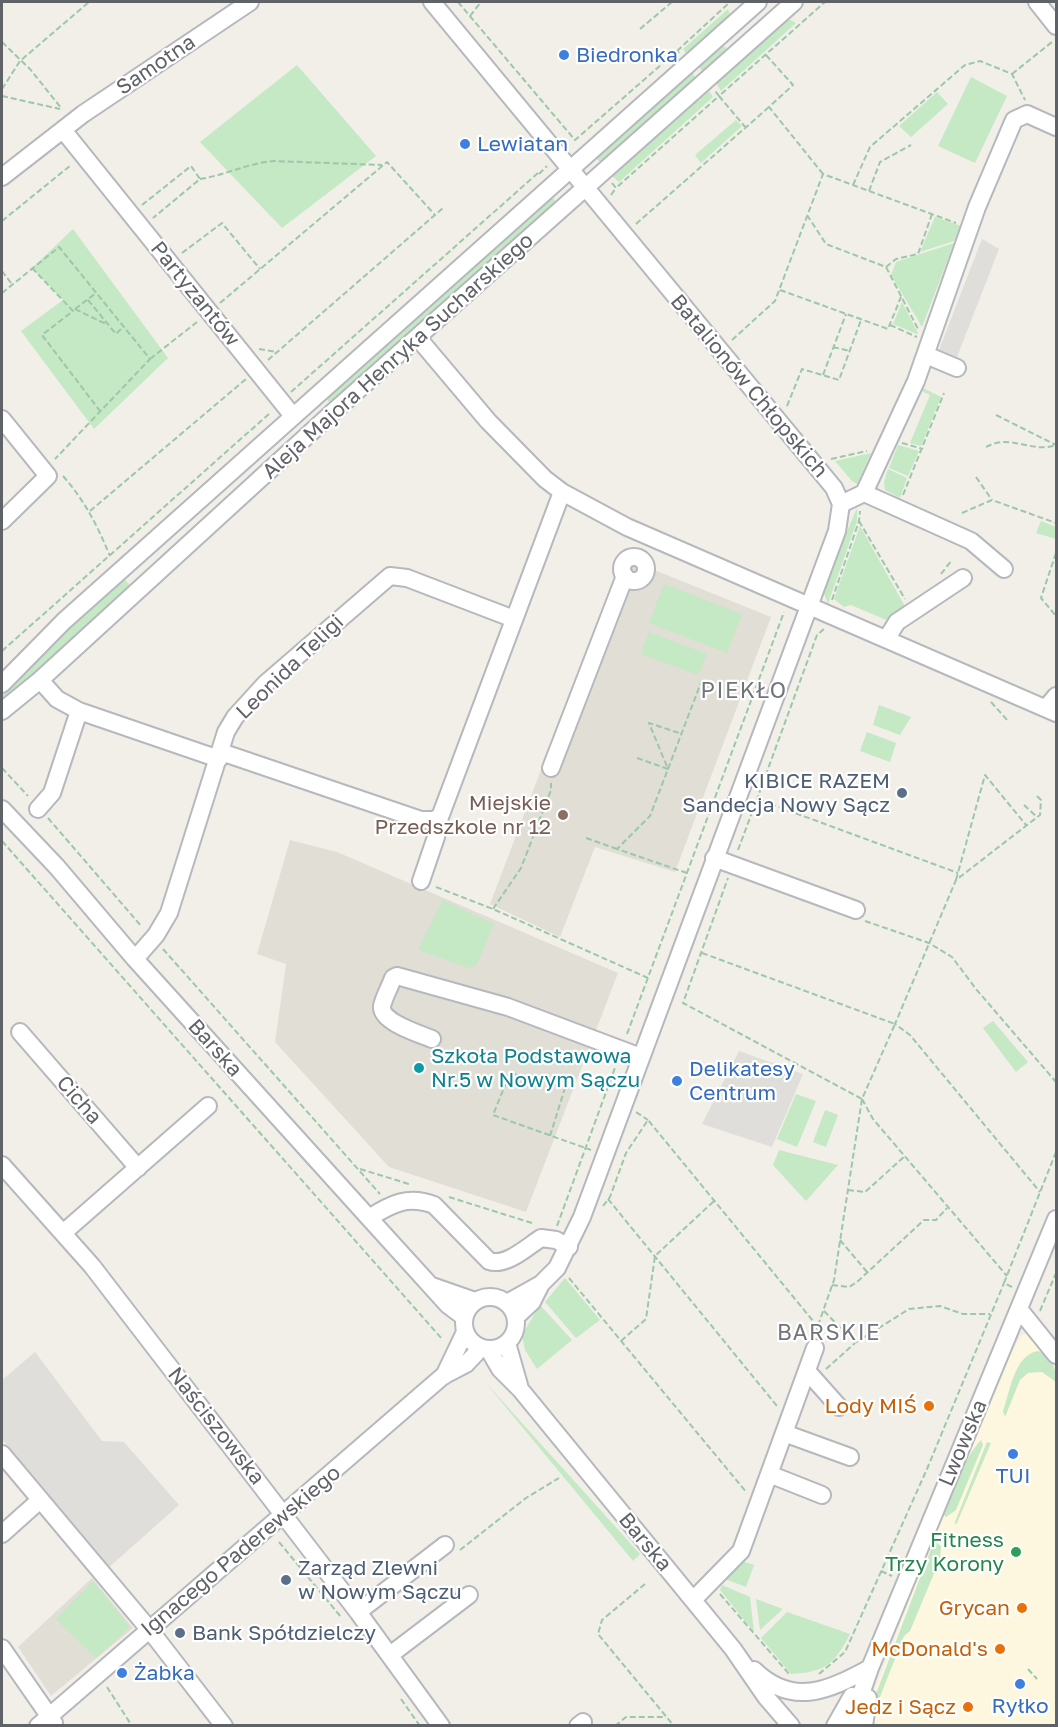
<!DOCTYPE html>
<html>
<head>
<meta charset="utf-8">
<style>
	body { margin:0 }
	#map { position:relative; width:1058px; height:1727px; overflow:hidden; background:#f1efe8; font-family:"Golos Text",sans-serif }
	canvas { display:block }
	.frame { position:absolute; inset:0; border:3px solid #5f6368; pointer-events:none }
</style>
</head>
<body>
<div id="map">
<canvas width="1058" height="1727"></canvas>
<div class="frame"></div>
</div>
<script>
const g = document.querySelector('canvas').getContext('2d');
g.lineJoin = 'round';
function paint(path, color) { g.fillStyle = color; g.fill(path, 'evenodd'); }
function trace(path, color, width, dash) { g.strokeStyle = color; g.lineWidth = width; g.lineCap = dash ? 'butt' : 'round'; g.setLineDash(dash || []); g.stroke(path); }
function drawText(font, color, halo, rows, align = 'center') {
  g.font = font + ' "Golos Text",sans-serif'; g.lineWidth = 4.5; g.setLineDash([]); g.textBaseline = 'middle'; g.strokeStyle = halo; g.fillStyle = color; for (const [text, x, y, turn = 0] of rows) {
    g.save(); g.translate(x, y); g.rotate((+turn || 0) * Math.PI / 180); g.textAlign = isNaN(turn) ? turn : align; if (halo) g.strokeText(text, 0, 0); g.fillText(text, 0, 0); g.restore();
  }
}
const commercial = new Path2D(`
	M1031 1334 1056 1364V1725L865 1726 866 1714 942 1515 1012 1352 1022 1335Z`);
const industrial = new Path2D(`
	M982 239 999 249 957 357 939 350Z
	M739 1051 803 1074 772 1147 702 1124Z
	M35 1352 102 1441 124 1442 179 1505 106 1570 2 1439V1380Z`);
const education = new Path2D(`
	M622 557 771 617 675 872 595 847 560 937 490 904Z
	M290 840 337 852 618 973 526 1212 389 1167 275 1042 286 964 257 954Z
	M92 1578 133 1628 51 1696 18 1647Z`);
const green = new Path2D(`
	M728 9 730 15 686 53 683 49Z
	M789 19 796 23 721 91 716 83Z
	M722 46 727 48 703 72 698 66Z
	M297 65 376 156 282 228 200 142Z
	M692 72 696 79 601 163 595 157Z
	M971 77 1007 96 975 163 938 146Z
	M709 91 713 97 619 182 612 176Z
	M937 92 948 104 911 137 899 126Z
	M736 120 742 126 701 163 695 155Z
	M552 196 557 204 330 404 326 397Z
	M935 217 961 226 954 241 920 252Z
	M73 229 168 358 94 429 21 331 63 300 32 268Z
	M954 243 922 327 891 275 896 262Z
	M902 302 918 333 917 334 893 324Z
	M919 386 941 397 921 446 910 443 930 395 920 390Z
	M898 445 919 451 908 476 889 468Z
	M871 453 857 484 852 481 835 461Z
	M888 469 907 478 900 498 885 490 884 482Z
	M857 508V521L828 604 823 591 825 582Z
	M1041 521 1056 527V539L1036 533Z
	M860 526 907 610 891 622 851 605 844 607 834 599Z
	M123 578 131 586 2 704V692L14 678Z
	M664 584 742 614 727 653 649 623Z
	M649 632 707 654 698 675 641 654Z
	M879 705 911 717 900 735 873 725Z
	M867 732 896 743 890 762 860 751Z
	M443 900 494 924 477 964 469 968 418 950Z
	M993 1021 1028 1062 1016 1072 983 1028Z
	M796 1094 816 1101 797 1147 777 1139Z
	M825 1110 838 1115 826 1147 813 1142Z
	M779 1150 838 1165 806 1201 773 1165Z
	M565 1278 600 1320 576 1338 545 1302Z
	M540 1305 572 1340 537 1369 525 1350 522 1335Z
	M1038 1351C1051 1356 1057 1369 1056 1382L1042 1372 1028 1373 1020 1380 1005 1417 1003 1411C1010 1392 1014 1355 1038 1351Z
	M485 1382 640 1554 633 1561Z
	M981 1440 983 1445 956 1510 946 1517 943 1514C954 1490 963 1459 981 1440Z
	M987 1442 991 1443 956 1525 955 1522Z
	M934 1541 941 1546 940 1559 910 1631 904 1636 872 1717 869 1712Z
	M742 1561 754 1565 746 1587 725 1579Z
	M93 1581 130 1627 96 1658 56 1619Z
	M722 1585 750 1597 754 1632 720 1590Z
	M756 1599 783 1609 760 1630Z
	M787 1612 850 1634C834 1665 825 1672 791 1674L761 1638Z`);
const path = new Path2D(`
	M458 2 575 140 677 51 679 53
	M470 16 481 2
	M640 29 672 2
	M2 42 30 69 62 109
	M677 51 730 2
	M766 55 793 85 769 107 823 174
	M1012 74 1052 42
	M2 89 20 61 89 2
	M2 96 60 109
	M746 128 719 96 825 2
	M539 174 547 166
	M200 179C226 175 248 163 274 161L382 165
	M612 183 616 188 719 96 715 91
	M853 185 870 147 965 65 980 61 1012 74 1025 100
	M869 191 880 162 911 145
	M611 195 616 188
	M142 205 191 166 200 179 153 218
	M807 215 826 244 886 267 918 329
	M2 221 71 165
	M636 224 769 107
	M182 253 222 223 260 269
	M886 267 896 259 918 254 932 214
	M32 268 73 311 42 335 100 411
	M2 271 11 283
	M780 290 888 329 901 297
	M2 293 59 247 150 359 55 459
	M88 300 116 334 123 327
	M220 303 387 162 435 215
	M75 309 106 324
	M75 309 96 293
	M890 325 917 337
	M732 340 775 301 823 174 956 223
	M833 347 850 351
	M259 349 277 352
	M150 359 197 322
	M268 360 443 208
	M823 375 846 314
	M291 392 538 173
	M787 406 802 369 839 380 861 320
	M996 415 1056 445
	M902 443 923 449
	M986 447C1011 433 1032 454 1056 445
	M831 459 867 451
	M63 476C85 501 97 525 110 556
	M976 477 992 500
	M903 495 944 393
	M90 511 246 379
	M962 513 992 500 1056 523
	M859 521 905 599
	M1056 553 1041 598 1056 616
	M941 574 952 560
	M832 600 859 521 860 511
	M824 629 817 635 757 799 958 873
	M2 651 270 413
	M991 702 1008 721
	M637 758 668 769 649 723 682 734
	M2 768 28 796
	M1037 796 1041 800 1040 815 956 880 895 1024 910 1035 1040 1192
	M1024 805 1037 817
	M48 818 142 927
	M586 838 617 849
	M2 841 443 1340
	M738 850 757 799
	M687 873 617 849 650 816 702 680
	M956 880 985 775 1026 825
	M436 887 493 909 648 978
	M493 909 521 868 551 790V783
	M865 921 929 943 952 957 976 989 1056 1082
	M163 949 380 1194
	M702 953 895 1024 862 1099 683 1003 728 878
	M627 1034 784 612
	M565 1088 571 1073
	M862 1099 873 1119 1007 1276
	M636 1112 648 1120
	M550 1136 565 1088 510 1073 493 1115 591 1150
	M360 1169 409 1184
	M848 1190 865 1192 904 1157
	M449 1197 535 1224
	M608 1199 777 1406
	M603 1206 610 1197 626 1153 648 1120 818 1327
	M557 1226 616 1065
	M840 1240 867 1272
	M569 1278 747 1493
	M832 1285 849 1287 857 1282 924 1220H936L947 1208
	M1012 1287 1004 1283 1056 1152
	M824 1311 855 1343 909 1309 940 1306 963 1314H990
	M1040 1311 1056 1273
	M815 1334 834 1280 862 1099
	M621 1341 646 1319 655 1256 714 1201
	M826 1369 855 1343
	M279 1542 341 1617
	M460 1550 526 1498 559 1478
	M881 1571 892 1576
	M645 1584 602 1620 598 1634 674 1726
	M720 1594 789 1674
	M1028 1669 1037 1679
	M819 1674 845 1652 927 1469 1004 1283
	M107 1687 132 1726
	M401 1699 420 1726
	M615 1726 626 1717H666`);
const minor = new Path2D(`
	M432 2 834 488 841 504 837 531 582 1217 557 1268 541 1284 532 1302 516 1317
	M1037 2 1056 26
	M63 130 293 416
	M2 177 83 114 250 2
	M418 338 488 421 545 479 562 492 627 527 1056 713
	M926 355 957 368
	M2 419 48 476 2 521
	M864 493 971 541 1004 569
	M841 504 864 493 916 381 977 207 1014 120 1027 114 1056 127
	M622 569a12 12 0 1 1 24 0a12 12 0 1 1-24 0Z
	M887 638 897 622 963 578
	M40 680 57 699 79 711 219 759
	M2 684 64 621 758 2
	M1046 708 1056 696
	M2 711 40 680 332 413 794 2
	M221 752 421 820H433L440 817 562 492
	M551 768 625 576
	M2 809 57 867 135 959 369 1218 448 1305 464 1317
	M38 809 52 793 79 711
	M714 858 856 910
	M421 881 436 837 440 817
	M135 959 156 935 169 913 226 732 235 717 266 683 390 576 407 578 514 619
	M20 1032 138 1168
	M432 1039C420 1034 380 1022 382 1006 384 997 390 987 393 978L397 976 508 1007 641 1057
	M2 1165 92 1266 358 1612 441 1726
	M369 1218C391 1204 408 1195 434 1205L489 1261C506 1267 527 1247 541 1238L556 1240 569 1247
	M63 1233 208 1106
	M432 1286 475 1301
	M464 1323a26 26 0 1 1 52 0a26 26 0 1 1-52 0Z
	M507 1303 541 1284
	M1019 1309 1056 1355
	M507 1343 519 1385
	M489 1350 500 1369 520 1389 733 1649 766 1697 791 1726
	M807 1371 839 1407
	M444 1376 465 1332
	M784 1433 850 1457
	M2 1454 149 1629 224 1726
	M769 1474 822 1495
	M2 1534 40 1500
	M693 1600 741 1551 815 1348
	M358 1612 445 1545
	M2 1648 54 1723
	M390 1655 469 1595
	M754 1670C793 1708 829 1690 870 1668
	M38 1726 443 1376 466 1364 481 1348
	M578 1726 583 1722
	M835 1726 852 1696
	M850 1726 870 1668 1056 1219
	M864 1726 868 1698`);
const markers = [
	[564,55,6,"#3f7fe0"],
	[465,144,6,"#3f7fe0"],
	[902,793,6,"#5c6f8a"],
	[563,815,6,"#8d6e63"],
	[419,1068,6,"#0f9aa8"],
	[677,1081,6,"#3f7fe0"],
	[929,1406,6,"#e8710a"],
	[1013,1454,6,"#3f7fe0"],
	[1016,1552,6,"#2e9e5b"],
	[286,1580,6,"#5c6f8a"],
	[1022,1608,6,"#e8710a"],
	[180,1633,6,"#5c6f8a"],
	[1000,1649,6,"#e8710a"],
	[122,1673,6,"#3f7fe0"],
	[1020,1684,6,"#3f7fe0"],
	[968,1707,6,"#e8710a"]
];
const shopNames = [
	["Biedronka",576,55],
	["Lewiatan",477,144],
	["Delikatesy",689,1069],
	["Centrum",689,1093],
	["TUI",1013,1476,"center"],
	["Żabka",134,1673],
	["Ryłko",1020,1706,"center"]
];
const streetNames = [
	["Samotna",156,65,-34],
	["Partyzantów",195,294,51],
	["Aleja Majora Henryka Sucharskiego",398,356,-42],
	["Batalionów Chłopskich",749,386,50],
	["Leonida Teligi",290,667,-44],
	["Barska",215,1048,48],
	["Cicha",79,1100,49],
	["Naściszowska",216,1426,52],
	["Lwowska",963,1443,-67],
	["Barska",645,1542,50],
	["Ignacego Paderewskiego",241,1551,-40]
];
const serviceNames = [
	["KIBICE RAZEM",890,781,"right"],
	["Sandecja Nowy Sącz",890,805,"right"],
	["Zarząd Zlewni",298,1568],
	["w Nowym Sączu",298,1592],
	["Bank Spółdzielczy",192,1633]
];
const educationNames = [
	["Miejskie",551,803],
	["Przedszkole nr 12",551,827]
];
const cultureNames = [
	["Szkoła Podstawowa",431,1056],
	["Nr.5 w Nowym Sączu",431,1080]
];
const foodNames = [
	["Lody MIŚ",917,1406],
	["Grycan",1010,1608],
	["McDonald's",988,1649],
	["Jedz i Sącz",956,1707]
];
const leisureNames = [
	["Fitness",1004,1540],
	["Trzy Korony",1004,1564]
];
const neighbourhoodNames = [
	["PIEKŁO",744,691],
	["BARSKIE",829,1333]
];
paint(commercial, '#fef7e0');
paint(industrial, '#e0deda');
paint(education, '#e1ded6');
paint(green, '#c5e8c5');
trace(minor, '#b5b8bc', 20);
trace(path, '#9cc7a9', 2, [6, 3]);
trace(minor, '#fff', 16);
for (const [x, y, r, color] of markers) { const dot = new Path2D(); dot.arc(x, y, r, 0, 2 * Math.PI); g.fillStyle = color; g.fill(dot); trace(dot, '#fff', 2); }
drawText('21px', '#366cbe', '#fff', shopNames, 'left');
drawText('21px', '#5f6368', '#fff', streetNames);
drawText('21px', '#4e5e75', '#fff', serviceNames, 'left');
drawText('21px', '#785e54', '#fff', educationNames, 'right');
drawText('21px', '#0d838f', '#fff', cultureNames, 'left');
drawText('21px', '#c56008', '#fff', foodNames, 'right');
drawText('21px', '#27864d', '#fff', leisureNames, 'right');
g.letterSpacing = '1.5px';
drawText('22px', '#70757a', '#fff', neighbourhoodNames);
g.letterSpacing = '0px';
</script>
</body>
</html>
